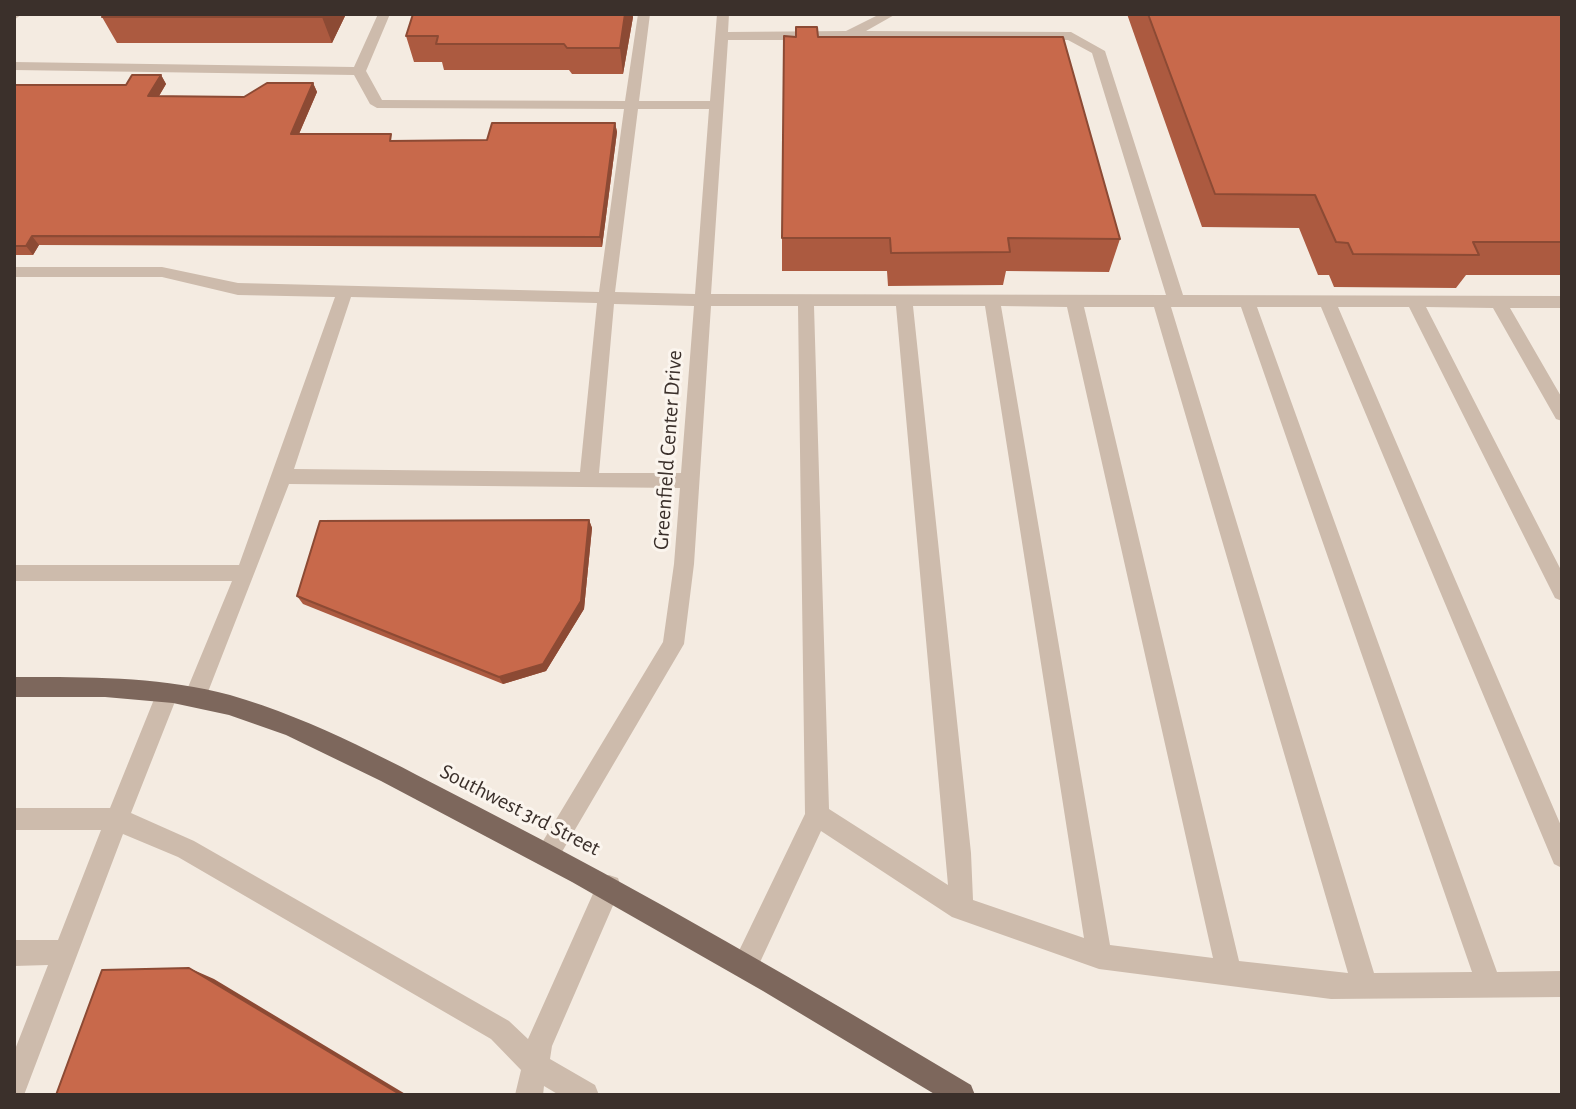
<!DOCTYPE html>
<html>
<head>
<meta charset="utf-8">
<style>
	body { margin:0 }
	#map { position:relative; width:1576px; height:1109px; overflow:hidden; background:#f4ebe1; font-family:"Alegreya Sans",sans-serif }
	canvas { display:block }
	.frame { position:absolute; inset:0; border:16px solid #3b302b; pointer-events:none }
</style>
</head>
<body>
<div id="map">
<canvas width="1576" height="1109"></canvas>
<div class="frame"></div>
</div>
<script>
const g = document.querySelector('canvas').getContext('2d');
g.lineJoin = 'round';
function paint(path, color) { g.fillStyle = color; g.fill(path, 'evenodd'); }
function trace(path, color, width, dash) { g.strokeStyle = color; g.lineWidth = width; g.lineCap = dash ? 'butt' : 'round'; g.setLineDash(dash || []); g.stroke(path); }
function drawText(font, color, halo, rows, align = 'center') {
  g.font = font + ' "Alegreya Sans",sans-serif'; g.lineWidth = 6; g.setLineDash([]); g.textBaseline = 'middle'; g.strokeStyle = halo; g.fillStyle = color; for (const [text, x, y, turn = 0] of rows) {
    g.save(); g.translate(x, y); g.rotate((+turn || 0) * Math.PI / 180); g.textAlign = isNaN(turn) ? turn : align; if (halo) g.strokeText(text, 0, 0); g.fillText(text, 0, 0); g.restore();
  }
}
const minor = new Path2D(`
	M14 14H22L14 20Z
	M378 14H390L366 71 382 100 625 101 638 14H650L639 101H710L717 14H729L728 32 846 31 880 14H896L866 31 1071 32 1105 51 1183 295 1562 296V308H1510L1562 398V421L1556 419 1493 308 1426 307 1562 572V601L1555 598 1409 307H1338L1562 828V868L1554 864 1321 307H1257L1497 972 1562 971V997L1331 999 1099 969 952 917 821 831 755 973 746 977 737 973 733 964 737 955 805 814 798 306H711L694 564 684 644 556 862 548 866 540 862 536 854 540 846 663 642 674 564 680 488 289 484 206 697 203 704 195 707 187 704 184 697 232 581H14V565H239L335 297 238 295 162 277H14V267H162L238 283 599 292 624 109 377 108 370 104 354 75 14 70V62L354 67ZM728 40H1068L1092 53 1166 295 711 294ZM638 109H709L695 294 615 292ZM351 297 597 303 580 472 294 469ZM614 304 694 306 681 473H599ZM814 306H896L948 885 829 809ZM913 306H985L1084 938 973 900 971 853ZM1001 306 1067 307 1213 958 1110 945ZM1084 307H1154L1348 973 1239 961ZM1171 307H1241L1472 972 1374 973Z
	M167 684 175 687 178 694 131 813 194 841 509 1021 528 1039 600 878 609 875 618 878 621 887 552 1046 550 1059 595 1085 599 1095H559L544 1086 543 1095H515L521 1070 491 1039 178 857 123 834 24 1095H14V1052L48 965 14 966V940H58L101 830H14V808H110L159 687Z`);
const major = new Path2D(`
	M14 677C86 677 159 676 230 695 317 720 397 765 477 806 645 892 809 988 971 1085L975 1095H936L763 991 572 882 381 781 286 735 229 715 173 703 105 697H14Z`);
const wall = new Path2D(`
	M105 14H346L332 43H117L102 17Z
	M413 14H632L633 17 623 74H572L569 70H444L442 62H414L406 36Z
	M1127 14H1562V275H1466L1456 288 1334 287 1329 275H1318L1299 228 1202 227Z
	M818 37 1120 239 1109 272 1006 271 1003 285 888 286 887 271H782V238Z
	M161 75 166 84 159 96 244 97 313 83 317 92 299 134 394 141 487 140 615 123 617 132 602 247 39 245 33 255H14V85H126Z
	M589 520 592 528 584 609 546 671 503 684 303 604 297 596Z`);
const shadedWall = new Path2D(`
	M323 14H346L332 43 322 17Z
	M625 14H632L633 17 623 74 620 48Z
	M161 75 166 84 153 106 148 96Z
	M313 83 317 92 295 143 291 134Z
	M615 123 617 132 602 247 600 237Z
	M32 236 39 245 33 255 26 246Z
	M589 520 592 528 584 609 546 671 503 684 499 677Z
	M189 968 214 979 407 1095H401Z`);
const building = new Path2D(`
	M105 14H323L322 17H102Z
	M413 14H625L620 48H567L564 44H436L438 36H406Z
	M1148 14H1562V242H1473L1479 255 1353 254 1348 243 1336 242 1315 195 1215 194Z
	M796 27H817L818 37H1063L1120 239 1008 238 1010 252 891 253 890 238H782L784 36 796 37Z
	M132 75H161L148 96 244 97 267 83H313L291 134H391L390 141 487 140 492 123H615L600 237 32 236 26 246H14V85H126Z
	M589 520 581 601 543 664 499 677 297 596 320 521Z
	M189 968 401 1095H56L102 970Z`);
const streetNames = [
	["Greenfield Center Drive",668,450,-86],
	["Southwest 3rd Street",520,810,27]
];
paint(minor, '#cdbbac');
paint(major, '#7d675c');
paint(wall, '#ac5a40');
paint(shadedWall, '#8c4a34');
paint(building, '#c8694b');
trace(building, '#8c4a34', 2);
drawText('22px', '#3b302b', '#fbf5ee', streetNames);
</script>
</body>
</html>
